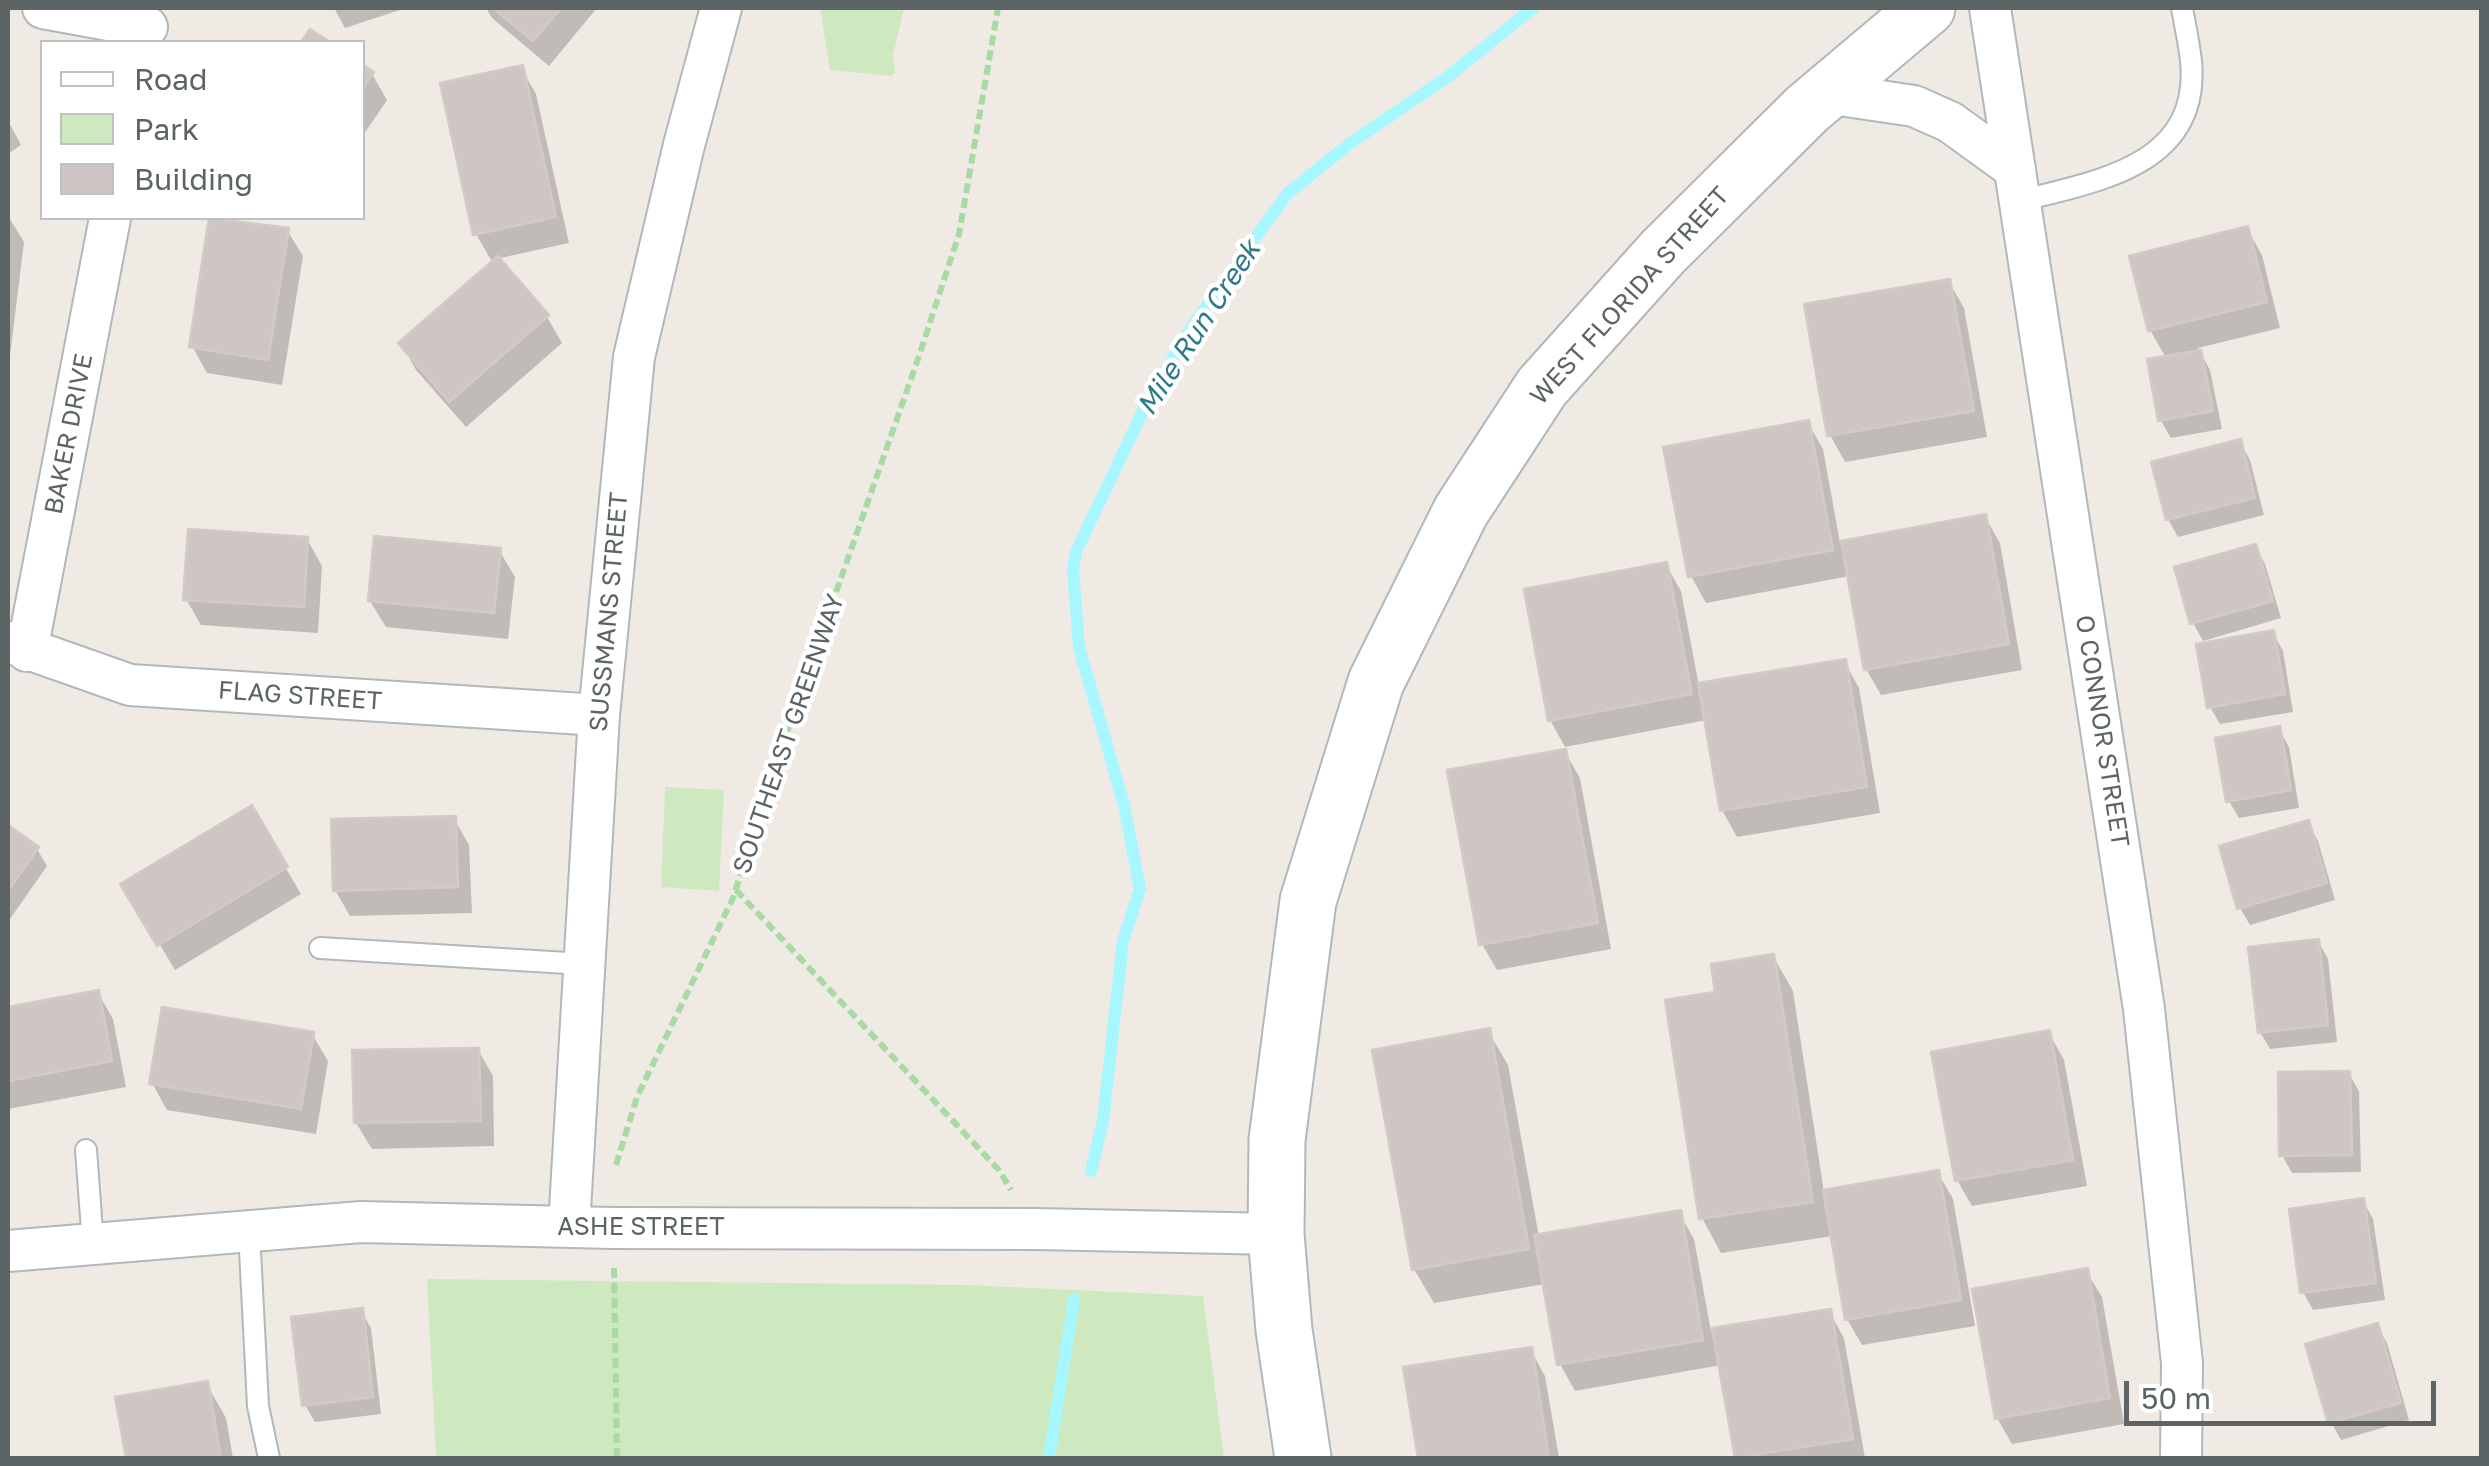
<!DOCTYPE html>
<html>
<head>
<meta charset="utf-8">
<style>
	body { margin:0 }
	#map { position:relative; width:2489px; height:1466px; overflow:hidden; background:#f0eae5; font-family:"Golos Text",sans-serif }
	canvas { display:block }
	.frame { position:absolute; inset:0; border:10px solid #5c6466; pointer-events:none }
	.legend { position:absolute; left:40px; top:40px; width:325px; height:180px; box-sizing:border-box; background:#fff; border:2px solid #bec1c2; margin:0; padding:12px 18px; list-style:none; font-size:30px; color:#5c6466 }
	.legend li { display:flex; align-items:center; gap:20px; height:50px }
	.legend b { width:50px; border:2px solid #bec1c2 }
	.scale { position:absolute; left:2124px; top:1381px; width:312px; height:45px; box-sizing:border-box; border:5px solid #5c6466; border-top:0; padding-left:12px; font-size:30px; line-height:35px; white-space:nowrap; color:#5c6466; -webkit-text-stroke:8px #fff; paint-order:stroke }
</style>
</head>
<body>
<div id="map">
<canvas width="2489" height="1466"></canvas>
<div class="frame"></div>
<ul class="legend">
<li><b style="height:12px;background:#fff"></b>Road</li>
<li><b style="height:28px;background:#cee9c0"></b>Park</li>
<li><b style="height:28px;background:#cdc6c4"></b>Building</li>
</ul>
<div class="scale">50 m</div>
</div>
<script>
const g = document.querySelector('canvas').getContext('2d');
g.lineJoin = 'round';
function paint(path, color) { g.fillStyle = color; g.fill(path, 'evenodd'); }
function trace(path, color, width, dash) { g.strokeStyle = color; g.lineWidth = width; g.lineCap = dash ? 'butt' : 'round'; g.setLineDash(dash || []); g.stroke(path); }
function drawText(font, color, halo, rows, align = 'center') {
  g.font = font + ' "Golos Text",sans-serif'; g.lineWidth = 9; g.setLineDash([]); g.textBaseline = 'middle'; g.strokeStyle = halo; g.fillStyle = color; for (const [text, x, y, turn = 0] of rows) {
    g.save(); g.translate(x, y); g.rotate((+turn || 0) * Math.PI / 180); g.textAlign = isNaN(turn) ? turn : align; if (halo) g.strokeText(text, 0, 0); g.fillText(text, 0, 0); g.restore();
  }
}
const green = new Path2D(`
	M820 8H904L893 55 895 72 891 76 830 70Z
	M665 787 724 790 719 891 661 887Z
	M427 1279 968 1285 1203 1296 1224 1458H436Z`);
const shadow = new Path2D(`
	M334 8H406L345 28Z
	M486 8H597L549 66 492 18Z
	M362 67 372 74 387 100 362 137Z
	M521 68 536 94 569 243 491 260 476 234Z
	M8 121 21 145 8 154Z
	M8 216 24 242 8 372Z
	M212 218 287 230 303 256 282 385 207 373 192 346Z
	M2247 229 2262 255 2280 328 2198 348 2210 370 2222 429 2171 438 2161 421 2150 361 2166 358 2150 330Z
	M498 259 547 317 562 343 466 427 416 370 401 343Z
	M1949 282 1964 308 1987 437 1845 462 1830 435Z
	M1808 423 1823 449 1840 543 1985 517 2000 543 2022 670 1881 695 1866 669 1850 576 1706 603 1691 576Z
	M2240 442 2250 460 2264 515 2178 537 2168 519Z
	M307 539 322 566 318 633 201 625 186 599Z
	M2255 547 2265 564 2281 618 2203 641 2193 623 2177 569Z
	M499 550 515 577 508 639 386 627 370 601Z
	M1666 565 1681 591 1699 686 1844 661 1859 688 1880 813 1737 837 1722 810 1707 720 1565 747 1550 720Z
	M2273 633 2283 651 2293 712 2220 724 2210 707Z
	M2279 729 2289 747 2299 808 2239 818 2229 801Z
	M1565 752 1580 778 1611 949 1497 970 1482 944Z
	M251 809 301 894 175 970 124 885Z
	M454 819 469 845 472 913 350 916 335 890Z
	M2308 823 2318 841 2335 900 2250 925 2240 908Z
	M8 828 37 849 47 866 10 919 8 917Z
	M2318 941 2328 959 2337 1042 2270 1049 2260 1032Z
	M1773 956 1793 991 1824 1192 1938 1173 1953 1199 1975 1326 1862 1345 1847 1319 1833 1236 1721 1253 1702 1218 1718 994Z
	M98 993 113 1019 126 1087 8 1109V1010Z
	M1488 1031 1508 1065 1539 1237 1679 1213 1694 1239 1711 1331 1829 1311 1844 1338 1865 1458H1737L1721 1365 1575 1391 1560 1364 1545 1284 1434 1303 1414 1269Z
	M2049 1033 2064 1060 2087 1186 1972 1206 1957 1180Z
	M312 1034 328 1061 316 1134 167 1110 152 1083Z
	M478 1050 493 1076 494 1146 372 1149 356 1123Z
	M2349 1074 2359 1091 2361 1172 2292 1173 2282 1155Z
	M2363 1201 2373 1219 2385 1300 2313 1310 2303 1292Z
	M2086 1271 2102 1297 2124 1424 2012 1444 1997 1418Z
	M361 1311 371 1328 381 1414 315 1422 305 1405Z
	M2377 1326 2387 1343 2409 1420 2341 1440 2331 1422 2309 1345Z
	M1530 1349 1545 1376 1559 1458H1421L1406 1369Z
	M206 1383 226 1418 233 1458H128L118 1399Z`);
const stream = new Path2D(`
	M1091 1171 1103 1121 1123 941 1140 889 1124 805 1079 647 1073 569 1076 552 1150 396 1191 328 1287 194 1349 144 1449 76 1533 8
	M1049 1458 1074 1299`);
const building = new Path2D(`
	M493 8H561L533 41Z
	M310 29 330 42H301Z
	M362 64 374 72 362 89Z
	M523 65 556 217 473 235 440 83Z
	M209 218 289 228 268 360 189 347Z
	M2248 226 2267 302 2148 331 2129 256Z
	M498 256 549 315 449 402 398 343Z
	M1950 279 1974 411 1827 436 1804 304Z
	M2201 350 2213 411 2158 421 2147 359Z
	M1809 420 1833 550 1688 577 1663 447Z
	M2241 439 2255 498 2166 520 2151 462Z
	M1986 514 2009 644 1864 670 1841 541Z
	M188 529 308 537 304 607 183 600Z
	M374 536 501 548 494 613 368 601Z
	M2256 544 2273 601 2190 624 2174 567Z
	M1667 562 1692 694 1548 721 1524 589Z
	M2274 630 2285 694 2207 708 2196 644Z
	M1846 659 1867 787 1720 811 1698 683Z
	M2280 726 2291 790 2226 802 2215 738Z
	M1566 749 1598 923 1479 945 1447 770Z
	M252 805 288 867 157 946 120 884Z
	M456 816 458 887 333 891 331 819Z
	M2309 820 2327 883 2237 909 2219 846Z
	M8 825 39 847 8 891Z
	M2319 939 2328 1025 2258 1033 2248 947Z
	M1774 954 1813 1202 1699 1219 1665 1000 1715 992 1711 964Z
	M99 990 112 1061 8 1081V1007Z
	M162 1007 314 1032 301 1109 149 1084Z
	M1490 1028 1529 1249 1412 1270 1372 1050Z
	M2050 1030 2073 1160 1955 1181 1931 1052Z
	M479 1048 481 1121 354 1123 352 1050Z
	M2350 1071 2352 1155 2279 1156 2278 1072Z
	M1939 1170 1961 1300 1845 1320 1823 1190Z
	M2364 1198 2376 1283 2300 1293 2289 1209Z
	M1681 1210 1703 1340 1557 1365 1534 1235Z
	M2088 1268 2110 1398 1995 1419 1972 1289Z
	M363 1308 373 1397 302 1406 291 1317Z
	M1831 1309 1853 1439 1735 1458 1712 1328Z
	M2378 1323 2401 1403 2328 1423 2305 1344Z
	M1532 1347 1549 1458H1418L1403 1367Z
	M208 1381 221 1458H126L115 1397Z`);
const path = new Path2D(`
	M736 890 999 1170 1011 1190
	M616 1165 637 1097 733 898 775 766 919 356 959 234 998 8
	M614 1268 617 1458`);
const lane = new Path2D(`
	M2020 201C2097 181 2201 166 2191 61 2189 43 2185 25 2182 8
	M320 948 584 964
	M86 1150 93 1244
	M249 1231 258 1406 269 1458`);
const street = new Path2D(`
	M43 8 147 27
	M1990 8 2144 1009 2182 1363 2181 1458
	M1826 93 1914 106 1950 122 2015 169
	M8 642 130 685 599 715
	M27 651 110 218
	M569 1227 599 715 634 357 684 145 721 8
	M8 1251 361 1222 613 1228 1035 1229 1276 1234`);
const secondary = new Path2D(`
	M1303 1458 1284 1330 1276 1234 1277 1140 1308 901 1376 682 1461 511 1542 387 1663 252 1807 109 1927 8`);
const streetNames = [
	["WEST FLORIDA STREET",1630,296,-48],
	["BAKER DRIVE",69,434,-79],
	["SUSSMANS STREET",609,612,-85],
	["FLAG STREET",300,696,4],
	["O CONNOR STREET",2102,731,81],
	["SOUTHEAST GREENWAY",789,734,-71],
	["ASHE STREET",641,1227]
];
const waterNames = [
	["Mile Run Creek",1199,328,-57]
];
paint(green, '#cee9c0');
paint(shadow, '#0003');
trace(stream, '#a6f7ff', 12);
paint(building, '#cdc6c4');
trace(building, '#d5c9c3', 2.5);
trace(lane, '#b2b8ba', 24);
trace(street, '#b2b8ba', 44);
trace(secondary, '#b1b8bb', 59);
trace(path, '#a7dba2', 6, [10, 5]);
trace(lane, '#fff', 20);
trace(street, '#fff', 40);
trace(secondary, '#fff', 55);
drawText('25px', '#5c6466', '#fff', streetNames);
drawText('italic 28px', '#307a8a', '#fff', waterNames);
</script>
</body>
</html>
